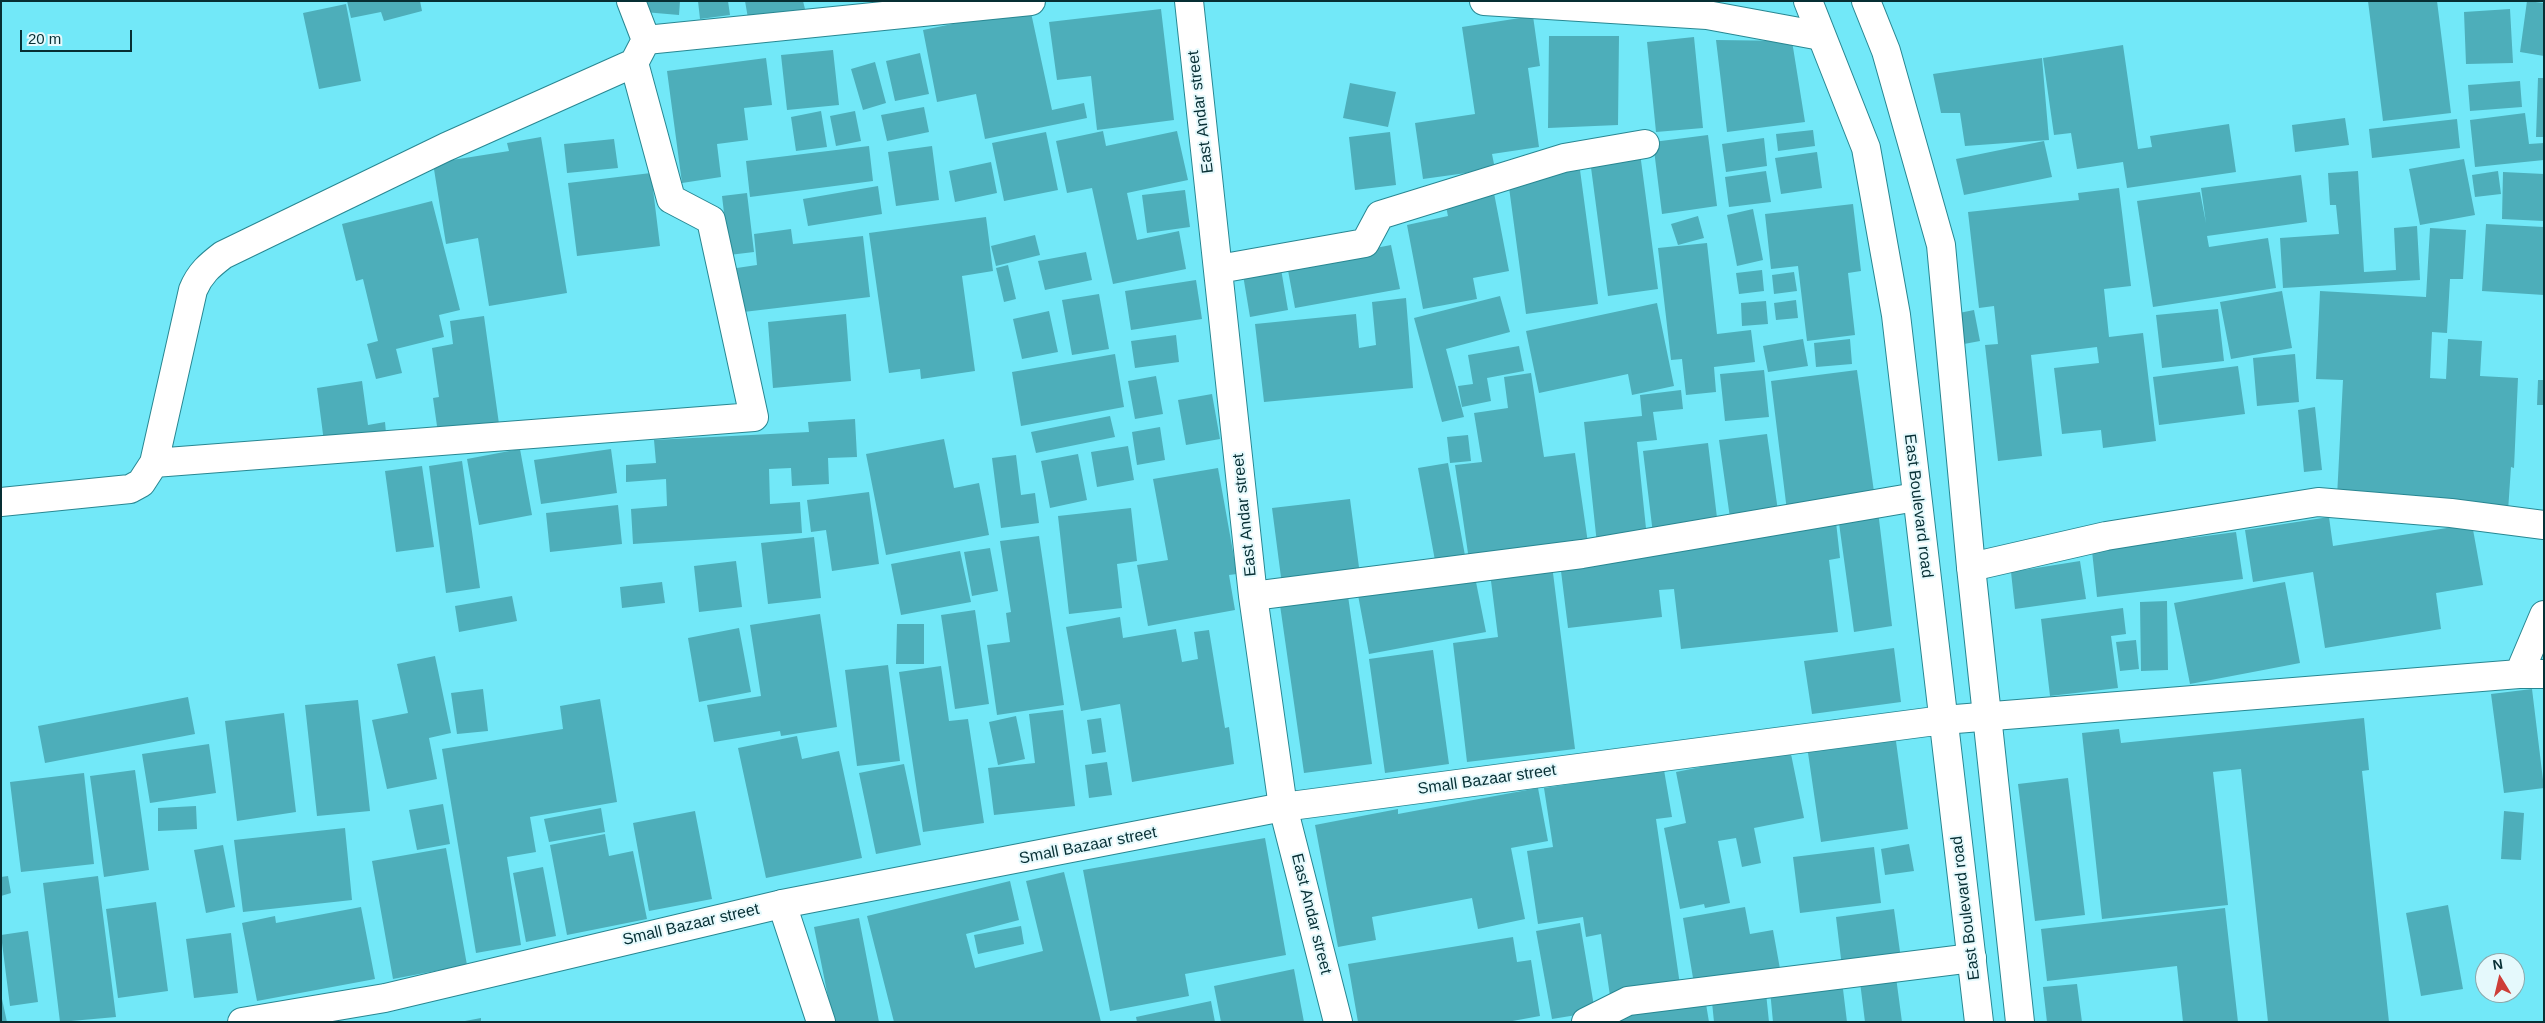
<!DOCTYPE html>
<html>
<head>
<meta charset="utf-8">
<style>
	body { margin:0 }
	#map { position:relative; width:2545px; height:1023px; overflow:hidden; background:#72e8f8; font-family:Helvetica,sans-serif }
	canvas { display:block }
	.frame { position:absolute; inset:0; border:2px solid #072f34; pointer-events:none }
	.north { position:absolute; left:2475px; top:953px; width:50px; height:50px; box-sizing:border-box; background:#e5f9fc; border:1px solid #8ca8ac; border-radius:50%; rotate:351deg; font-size:14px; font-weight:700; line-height:20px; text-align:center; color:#072f34 }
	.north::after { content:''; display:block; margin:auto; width:18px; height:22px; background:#cd3e38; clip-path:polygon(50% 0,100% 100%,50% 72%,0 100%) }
	.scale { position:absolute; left:20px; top:30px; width:112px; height:22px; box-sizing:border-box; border:2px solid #072f34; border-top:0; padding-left:6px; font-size:15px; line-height:18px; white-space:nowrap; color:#072f34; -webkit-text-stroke:4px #e5f9fc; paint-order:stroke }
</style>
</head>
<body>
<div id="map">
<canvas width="2545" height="1023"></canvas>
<div class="frame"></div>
<div class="north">N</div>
<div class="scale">20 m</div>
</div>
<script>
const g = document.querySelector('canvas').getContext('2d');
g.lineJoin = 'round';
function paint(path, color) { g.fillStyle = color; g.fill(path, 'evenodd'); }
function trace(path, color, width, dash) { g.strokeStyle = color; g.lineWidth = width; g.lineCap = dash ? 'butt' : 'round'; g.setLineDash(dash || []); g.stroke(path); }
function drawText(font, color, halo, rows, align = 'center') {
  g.font = font + ' Helvetica,sans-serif'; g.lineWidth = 4; g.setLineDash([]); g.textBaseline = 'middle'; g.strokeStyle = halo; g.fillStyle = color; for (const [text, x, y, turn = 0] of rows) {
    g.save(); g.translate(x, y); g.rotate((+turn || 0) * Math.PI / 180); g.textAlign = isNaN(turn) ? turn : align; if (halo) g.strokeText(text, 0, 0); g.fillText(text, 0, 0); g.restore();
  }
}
const building = new Path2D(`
	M347 1H420L422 11 384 21 381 12 351 18Z
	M645 1H680L679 15 644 12Z
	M698 1H728L730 15 700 19Z
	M745 1H803L806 13 749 24Z
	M2368 1H2437L2451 113 2383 121Z
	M2527 1 2544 3V56L2520 52Z
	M346 4 361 81 319 89 303 13Z
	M1030 8 1052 110 1084 103 1087 118 985 139 976 94 937 102 923 30Z
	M1161 9 1174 120 1097 130 1091 76 1057 80 1049 22Z
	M2510 9 2513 63 2466 64 2464 12Z
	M1533 16 1540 66 1528 68 1539 147 1492 154 1495 169 1423 179 1415 123 1475 114 1462 27Z
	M1549 36H1619L1618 125 1548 128Z
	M1694 37 1703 128 1656 132 1647 42Z
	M1716 40 1792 41 1805 122 1727 132Z
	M2123 45 2138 149 2152 147 2150 136 2229 124 2236 172 2127 188 2123 162 2077 169 2071 133 2054 135 2043 58Z
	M833 50 839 105 787 110 781 55Z
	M920 53 929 94 895 101 886 61Z
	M766 58 772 105 744 108 748 140 717 144 721 177 682 183 667 71Z
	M2042 58 2049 140 1965 146 1960 113H1941L1933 74Z
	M875 62 886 103 863 110 851 69Z
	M2538 78H2544V137H2536Z
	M2520 81 2522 107 2470 111 2468 85Z
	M1350 83 1396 92 1388 127 1343 118Z
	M924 107 929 132 887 141 881 115Z
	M821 111 827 147 796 151 791 117Z
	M855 111 861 141 836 146 830 116Z
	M2525 113 2529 144 2544 143V160L2475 167 2470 120Z
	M2345 118 2349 145 2295 152 2292 125Z
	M2457 119 2460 148 2372 158 2369 129Z
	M1813 130 1815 146 1778 151 1776 134Z
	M1103 131 1106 146 1177 131 1188 180 1127 193 1137 240 1179 231 1186 269 1113 284 1092 188 1067 193 1056 141Z
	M1046 132 1058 190 1004 201 992 143Z
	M1390 132 1396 185 1355 190 1349 137Z
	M1708 135 1717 206 1662 214 1653 142Z
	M541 137 567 293 489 306 478 238 446 244 433 163 509 151 507 143Z
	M1764 138 1767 166 1726 172 1722 144Z
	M614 139 618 168 567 173 564 144Z
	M2044 141 2052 177 1964 195 1956 159Z
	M869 146 873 181 750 197 746 161Z
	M932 146 939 200 896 206 888 152Z
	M1817 152 1822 188 1781 194 1775 158Z
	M1640 153 1658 289 1608 296 1590 160Z
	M2464 159 2475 215 2420 225 2409 169Z
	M991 162 997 193 955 202 949 171Z
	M1580 170 1598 304 1526 314 1508 180Z
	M1766 171 1771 202 1729 207 1725 177Z
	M2358 171 2364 272 2396 270 2394 228 2417 226 2420 280 2283 288 2280 238 2339 234 2336 205H2330L2328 173Z
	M2498 171 2501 194 2475 197 2472 175Z
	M2503 172 2544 174V221L2502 219Z
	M651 173 660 246 577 256 568 183Z
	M2301 175 2307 222 2207 236 2209 247 2268 238 2276 288 2153 307 2137 201 2200 192 2206 223 2201 188Z
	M878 186 882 214 808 226 803 199Z
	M2119 188 2131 286 2104 289 2109 337 2143 333 2156 441 2103 448 2101 430 2062 434 2054 368 2099 363 2097 347 2031 355 2042 456 1998 461 1985 345 1998 344 1994 306 1979 308 1968 212 2079 200 2078 193Z
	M1185 190 1190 227 1147 233 1142 195Z
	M747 193 754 252 729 255 722 196Z
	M1494 193 1509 271 1473 278 1477 299 1423 309 1407 225 1448 216 1445 202Z
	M432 201 460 310 439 315 444 337 396 349 402 373 376 379 367 344 378 341 363 279 356 281 342 224Z
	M1853 204 1861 271 1848 273 1855 335 1807 341 1798 266 1771 269 1765 214Z
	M1753 209 1763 260 1737 266 1727 215Z
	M1698 216 1704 238 1678 245 1671 224Z
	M986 217 993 271 962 276 975 371 921 379 920 369 889 373 869 233Z
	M2486 224 2544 227V295L2482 291Z
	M2430 228 2466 230 2463 279H2450L2447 333 2432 332 2430 378 2446 379 2448 339 2482 341 2480 376 2518 378 2514 468 2511 467 2508 511 2337 497 2343 380 2316 379 2320 291 2426 297Z
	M791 229 793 244 863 236 870 297 735 313 730 269 757 265 754 234Z
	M1035 235 1040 255 996 266 991 246Z
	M1707 243 1717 334 1751 330 1755 362 1714 367 1716 392 1686 395 1682 359 1671 360 1658 248Z
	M1391 245 1400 289 1295 308 1287 265Z
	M1086 252 1092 280 1045 290 1038 261Z
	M1008 265 1016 299 1004 302 996 268Z
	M1281 269 1288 310 1250 317 1243 275Z
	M1762 270 1764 291 1739 294 1736 273Z
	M1794 272 1797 291 1774 294 1772 275Z
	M1196 280 1202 319 1131 330 1125 291Z
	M2282 291 2292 348 2231 359 2220 302Z
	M1099 294 1109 349 1072 355 1062 300Z
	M1500 296 1510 332 1446 349 1464 417 1442 422 1414 318Z
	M1406 298 1413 388 1264 402 1255 324 1356 314 1359 348 1376 345 1372 302Z
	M1796 300 1798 318 1776 320 1774 303Z
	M1766 301 1768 324 1742 326 1741 303Z
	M1657 303 1674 386 1632 395 1628 374 1539 393 1526 331Z
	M2218 309 2224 361 2162 368 2156 315Z
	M1974 310 1980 341 1964 344 1959 313Z
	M1049 311 1058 352 1022 359 1013 319Z
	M846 314 851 381 773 388 768 322Z
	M484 316 499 424 438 433 433 398 439 397 432 348 453 344 450 321Z
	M1176 335 1179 362 1135 368 1131 341Z
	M1803 339 1808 366 1768 372 1763 346Z
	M1850 339 1852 364 1816 367 1814 343Z
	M1519 346 1524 371 1487 378 1491 401 1462 407 1458 386 1473 384 1468 355Z
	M1115 354 1124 407 1021 426 1012 372Z
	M2295 354 2299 402 2257 406 2253 358Z
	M2238 366 2245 414 2159 425 2153 377Z
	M1764 370 1769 417 1725 421 1720 374Z
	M1857 370 1875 499 1787 511 1771 381Z
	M1531 373 1544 457 1575 453 1588 543 1469 560 1455 465 1482 462 1474 413 1508 408 1504 377Z
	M1156 376 1163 414 1135 419 1128 381Z
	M2538 380H2544V405H2537Z
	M362 381 368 425 385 422 386 433 324 442 317 388Z
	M1681 390 1683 409 1653 412 1657 440 1637 442 1647 538 1597 544 1584 422 1642 416 1640 395Z
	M1212 394 1220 439 1186 445 1178 400Z
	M2315 407 2322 470 2304 472 2298 410Z
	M1110 416 1115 437 1036 453 1031 432Z
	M855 419 857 457 828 458 829 484 792 486 791 468 769 469 770 504 800 502 802 533 633 544 631 509 667 506 666 479 626 482V465L656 463 654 440 809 432 808 422Z
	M1160 427 1165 460 1137 465 1132 432Z
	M1767 434 1779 518 1731 525 1719 440Z
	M1468 435 1471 461 1450 463 1447 437Z
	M944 439 954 488 979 483 989 535 886 555 866 454Z
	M1708 443 1718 526 1653 534 1643 451Z
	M1128 446 1134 480 1097 487 1091 452Z
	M520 449 532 515 479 525 467 459Z
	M611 449 617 493 541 504 534 460Z
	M1078 454 1087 500 1050 508 1041 461Z
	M1016 455 1021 495 1035 493 1039 523 1001 528 992 458Z
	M462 461 480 588 446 593 429 466Z
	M1448 463 1466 561 1436 566 1418 468Z
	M422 466 434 547 396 552 385 471Z
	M1218 468 1237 574 1229 575 1235 610 1148 626 1137 565 1168 560 1153 479Z
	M869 492 879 564 832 571 826 530 811 532 807 500Z
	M1350 499 1360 575 1282 585 1272 508Z
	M618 505 622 544 550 552 546 513Z
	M1131 508 1137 561 1117 564 1122 608 1069 614 1058 516Z
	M1878 511 1892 626 1854 632 1838 516Z
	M2329 517 2333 546 2472 524 2483 585 2436 593 2441 629 2325 648 2313 572 2253 582 2245 530Z
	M1836 522 1840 558 1829 560 1838 632 1681 649 1674 589 1659 590 1662 617 1568 628 1560 563Z
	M2236 532 2243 579 2097 597 2092 551Z
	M1039 536 1064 705 997 715 987 645 1010 642 1006 613 1011 612 1000 541Z
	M814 537 821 598 768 604 761 543Z
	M990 548 998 591 972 596 964 552Z
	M960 551 971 602 901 615 891 564Z
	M736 561 742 607 699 612 694 566Z
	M2080 561 2086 599 2015 609 2011 572Z
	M1552 565 1575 749 1467 762 1453 643 1498 637 1490 573Z
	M1474 572 1486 632 1369 654 1358 595Z
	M662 582 665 603 622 608 620 587Z
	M2285 582 2300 663 2190 684 2174 603Z
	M512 596 517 621 459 632 455 606Z
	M1348 596 1372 764 1304 773 1280 605Z
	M2167 601 2168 670 2141 671 2140 602Z
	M2123 608 2126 634 2111 636 2118 688 2050 696 2041 619Z
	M975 610 989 704 955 709 941 615Z
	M820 614 837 727 781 736 780 731 714 742 707 705 761 696 750 625Z
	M1120 617 1123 638 1176 629 1182 662 1198 659 1194 632 1209 630 1225 728 1229 727 1234 764 1132 782 1120 704 1081 711 1066 627Z
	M897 624H924V664H896Z
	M739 628 751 692 699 702 688 638Z
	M2136 640 2139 669 2120 671 2116 642Z
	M1894 648 1901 702 1812 714 1804 661Z
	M1433 650 1449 764 1385 773 1369 659Z
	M435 656 451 733 429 738 437 779 387 789 372 720 408 713 397 664Z
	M888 665 900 761 857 766 845 670Z
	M941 666 949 721 968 719 984 823 923 832 899 672Z
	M483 689 488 731 457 734 451 693Z
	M2532 689 2544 788 2504 793 2491 694Z
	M188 697 195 734 45 763 38 726Z
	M600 699 617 802 530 817 536 852 507 857 521 945 476 953 442 749 563 729 560 706Z
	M358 700 370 811 317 816 305 705Z
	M1063 710 1075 806 994 815 988 768 1035 763 1029 714Z
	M284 713 296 812 237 821 225 721Z
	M1016 716 1025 759 998 765 989 722Z
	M1101 718 1106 752 1092 754 1087 720Z
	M2364 718 2369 770 2362 771 2389 1022H2268L2241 769 2213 772 2228 905 2102 919 2082 733 2119 729 2121 743Z
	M1895 734 1908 829 1821 842 1807 746Z
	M797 736 802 759 839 751 862 858 766 878 738 748Z
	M209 744 216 793 150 803 142 754Z
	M1790 749 1804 818 1754 828 1761 863 1742 867 1736 838 1718 841 1730 903 1705 908 1704 904 1680 909 1664 828 1686 823 1676 772Z
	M1107 762 1112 795 1089 798 1085 765Z
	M904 764 921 845 876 854 859 773Z
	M135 770 149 870 104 877 90 776Z
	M1664 770 1672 817 1656 819 1680 985 1610 996 1601 934 1586 937 1583 917 1538 924 1527 851 1553 847 1544 788Z
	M84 773 94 864 21 872 10 782Z
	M2068 778 2085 915 2035 921 2018 784Z
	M1538 788 1548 841 1511 848 1525 919 1478 929 1472 898 1372 917 1376 940 1338 947 1315 825 1398 809V814Z
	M443 804 450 844 417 850 409 810Z
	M196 806 197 829 158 831V808Z
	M601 808 605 832 549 842 544 819Z
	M695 811 712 899 649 911 633 823Z
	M2504 811 2524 813 2521 860 2501 859Z
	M345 828 352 900 243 912 234 840Z
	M605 834 609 856 633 851 647 919 567 935 550 845Z
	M1265 838 1286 955 1185 974 1189 996 1110 1011 1083 870Z
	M1909 844 1914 871 1885 875 1881 849Z
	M223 845 235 907 206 913 194 850Z
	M1874 847 1881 903 1800 913 1793 857Z
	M446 848 467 965 393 979 372 861Z
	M543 867 556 936 526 942 513 873Z
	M1064 872 1101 1022H894L867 916 1010 881 1019 920 966 934 975 968 1043 951 1026 881Z
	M8 876 11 893 1 896V877Z
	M98 876 116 1017 60 1022 43 883Z
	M156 902 168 991 118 998 106 909Z
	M2448 905 2463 989 2421 996 2406 913Z
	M361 907 375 979 257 1001 242 923 275 916 276 923Z
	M1745 907 1750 934 1773 930 1780 969 1694 984 1683 918Z
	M2225 908 2238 1022H2183L2177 966 2047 981 2041 929Z
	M1894 909 1901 959 1842 967 1836 917Z
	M859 918 879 1022H833L814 927Z
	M1580 923 1595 1012 1552 1019 1536 931Z
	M1021 926 1024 944 978 954 974 935Z
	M28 931 38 1002 10 1006 1 935Z
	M231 933 238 993 194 998 186 939Z
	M1513 937 1517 962 1531 960 1540 1016 1507 1022H1358L1348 964Z
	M1294 969 1304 1022H1221L1214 986Z
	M1896 977 1902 1022H1865L1860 982Z
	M1842 981 1847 1022H1773L1770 990Z
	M2077 984 2082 1022H2047L2043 987Z
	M1766 993 1769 1022H1714L1712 1002Z
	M1705 998 1709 1022H1622L1620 1012Z
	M1 999H2L7 1022H1Z
	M1211 1001 1215 1022H1137L1136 1017Z
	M481 1018V1022H465V1021Z`);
const minor = new Path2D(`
	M1189 1 1253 596 1283 807 1338 1022
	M1484 1 1707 15 1821 36
	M646 40 1031 1
	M1219 269 1365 243 1380 215 1564 158 1645 144
	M154 463 754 417 711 220 671 199 634 63
	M1 502 130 489 141 483 154 463 193 290C200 273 210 265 223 255L446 147 634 63 646 40 631 1
	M1971 567 2106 536 2318 502 2451 513 2544 525
	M1253 596 1582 554 1916 497
	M2519 674H2544
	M782 904 821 1022
	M1586 1022 1628 1001 1972 958`);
const tertiary = new Path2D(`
	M1943 720 2519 674 2544 615`);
const secondary = new Path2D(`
	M1808 1 1866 148 1896 315 1979 1022
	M1866 1 1886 51 1941 245 1971 567 2020 1022
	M242 1022 385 998 782 904 1283 807 1943 720`);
const streetNames = [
	["East Andar street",1201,112,-97],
	["East Boulevard road",1918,506,83],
	["East Andar street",1245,515,-96],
	["Small Bazaar street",1487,780,-8],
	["Small Bazaar street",1088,846,-11],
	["East Boulevard road",1966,908,-97],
	["East Andar street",1311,914,76],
	["Small Bazaar street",691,925,-13]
];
paint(building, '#4daeba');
trace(minor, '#288792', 30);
trace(tertiary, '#288792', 30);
trace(secondary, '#288792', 30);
trace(minor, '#fff', 28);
trace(tertiary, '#fff', 28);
trace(secondary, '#fff', 28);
drawText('16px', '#072f34', '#e5f9fc', streetNames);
</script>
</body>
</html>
